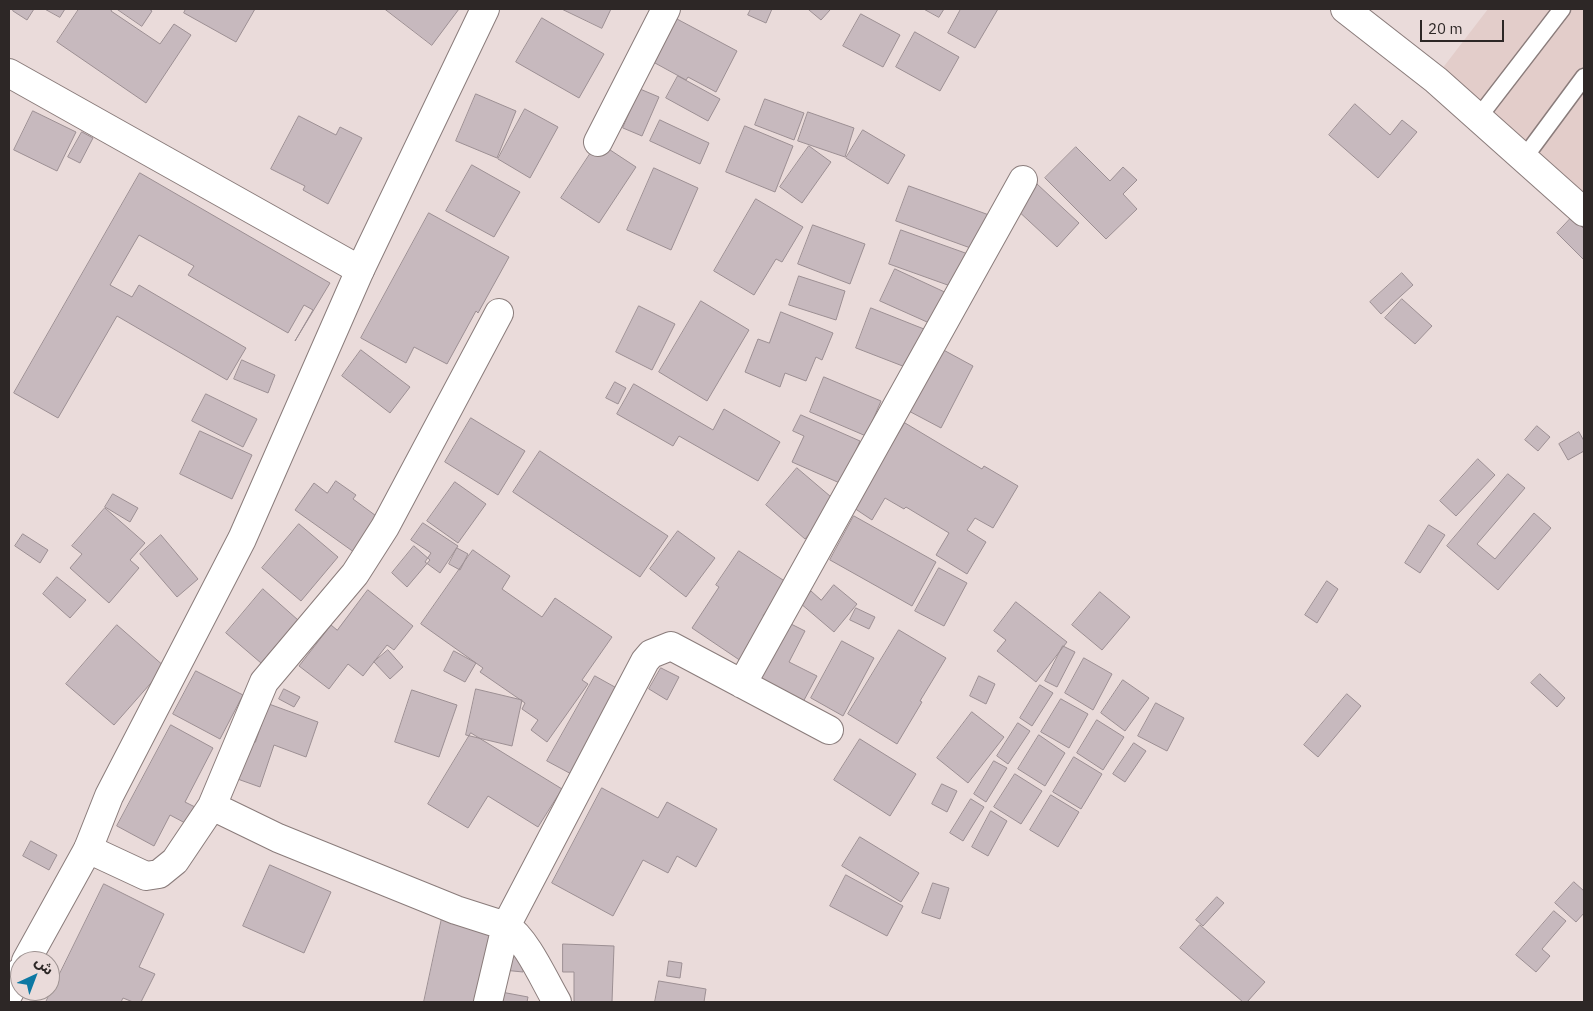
<!DOCTYPE html>
<html>
<head>
<meta charset="utf-8">
<style>
	body { margin:0 }
	#map { position:relative; width:1593px; height:1011px; overflow:hidden; background:#eadbda; font-family:"IBM Plex Sans","Noto Sans Arabic",sans-serif }
	canvas { display:block }
	.frame { position:absolute; inset:0; border:10px solid #2d2726; pointer-events:none }
	.north { position:absolute; left:10px; top:951px; width:50px; height:50px; box-sizing:border-box; background:#eadbda; border:1px solid #9e9392; border-radius:50%; rotate:43deg; font-size:14px; font-weight:700; line-height:20px; text-align:center; color:#2d2726 }
	.north::after { content:''; display:block; margin:auto; width:18px; height:22px; background:#0d78a3; clip-path:polygon(50% 0,100% 100%,50% 72%,0 100%) }
	.scale { position:absolute; left:1420px; top:20px; width:84px; height:22px; box-sizing:border-box; border:2px solid #2d2726; border-top:0; padding-left:6px; font-size:15px; line-height:18px; white-space:nowrap; color:#2d2726; -webkit-text-stroke:4px #eadbda; paint-order:stroke }
</style>
</head>
<body>
<div id="map">
<canvas width="1593" height="1011"></canvas>
<div class="frame"></div>
<div class="north">ش</div>
<div class="scale">20 m</div>
</div>
<script>
const g = document.querySelector('canvas').getContext('2d');
g.lineJoin = 'round';
function paint(path, color) { g.fillStyle = color; g.fill(path, 'evenodd'); }
function trace(path, color, width, dash) { g.strokeStyle = color; g.lineWidth = width; g.lineCap = dash ? 'butt' : 'round'; g.setLineDash(dash || []); g.stroke(path); }
const built = new Path2D(`
	M1488 9H1584V210L1435 78Z`);
const building = new Path2D(`
	M14 9H34L27 20 13 11Z
	M45 9H65L60 17Z
	M79 9H112L111 11 160 44 174 24 191 35 146 103 57 42Z
	M117 9H149L152 11 142 26Z
	M186 9H255L236 42 184 13Z
	M385 9H459L432 45Z
	M562 9H611L602 28Z
	M751 9H772L766 23 748 15Z
	M811 9H830V10L821 20 809 10Z
	M924 9H944L939 17Z
	M961 9H998L975 48 948 33Z
	M861 14 900 35 883 67 843 46Z
	M542 18 604 54 579 98 516 62Z
	M677 19 737 51 716 92 688 77 686 80 655 63Z
	M915 32 959 57 940 91 896 67Z
	M678 76 720 99 708 121 666 98Z
	M640 89 659 97 642 136 623 128Z
	M476 94 516 111 497 158 456 141Z
	M765 99 804 113 794 140 755 125Z
	M1355 104 1390 135 1402 120 1417 132 1378 178 1329 135Z
	M525 109 558 127 530 178 498 159Z
	M33 111 76 132 57 171 14 150Z
	M808 112 854 128 845 157 798 141Z
	M299 116 336 135 340 127 362 138 328 204 303 190 305 186 271 169Z
	M660 120 709 143 700 164 650 141Z
	M745 126 793 146 775 192 726 172Z
	M863 130 905 155 888 184 846 158Z
	M82 132 93 138 80 163 68 157Z
	M598 142 636 167 599 223 561 198Z
	M809 146 831 162 802 203 780 187Z
	M1076 147 1110 181 1123 167 1137 180 1123 194 1137 209 1106 239 1045 178Z
	M472 165 520 192 494 237 446 211Z
	M654 168 698 188 671 250 627 230Z
	M140 173 330 283 295 341 313 310 304 305 288 333 188 275 194 266 139 235 110 285 132 297 139 285 246 348 227 380 117 316 58 418 14 393Z
	M1037 184 1079 223 1057 247 1015 208Z
	M909 186 989 215 976 250 896 221Z
	M756 199 803 227 782 262 776 259 754 295 714 271Z
	M429 213 509 257 478 313 476 311 447 364 414 347 406 363 361 338Z
	M1572 217 1584 229V260L1557 233Z
	M813 225 865 244 850 284 798 264Z
	M901 230 968 254 956 288 889 264Z
	M895 269 951 295 936 326 880 301Z
	M1402 273 1413 285 1381 314 1370 302Z
	M799 276 845 291 836 320 789 305Z
	M1402 299 1432 326 1415 344 1385 318Z
	M701 301 749 330 707 401 659 372Z
	M639 306 675 324 652 370 616 352Z
	M871 308 929 331 913 370 856 348Z
	M781 312 833 333 822 360 816 357 806 381 785 373 780 387 745 372 758 339 769 343Z
	M938 347 973 366 941 428 905 409Z
	M361 350 410 387 390 413 342 376Z
	M242 360 275 375 268 393 234 379Z
	M824 377 881 401 866 436 810 412Z
	M615 382 626 388 618 404 606 398Z
	M634 384 713 430 724 409 780 442 758 481 679 436 673 446 617 414Z
	M206 394 257 419 243 447 192 421Z
	M801 415 860 441 842 484 792 462 804 436 793 431Z
	M471 418 525 451 498 495 445 462Z
	M905 423 982 469 984 466 1018 486 993 528 975 518 967 530 986 542 967 574 936 555 949 533 906 507 904 509 885 498 872 520 854 508Z
	M1537 426 1550 437 1538 451 1525 440Z
	M200 431 252 455 232 499 180 474Z
	M1579 432 1584 441V451L1568 460 1559 444Z
	M540 451 668 536 640 577 513 492Z
	M1478 459 1495 475 1456 516 1440 501Z
	M797 468 837 502 805 539 766 505Z
	M1508 474 1525 488 1477 544 1495 559 1534 513 1551 528 1498 590 1447 546Z
	M336 481 356 495 353 499 383 521 358 555 295 510 314 483 327 493Z
	M455 482 486 504 458 543 427 521Z
	M113 494 138 508 130 522 105 507Z
	M105 508 145 543 130 560 139 568 109 603 70 568 82 554 72 546Z
	M854 516 936 562 912 606 830 560Z
	M423 523 458 546 440 573 425 562 431 553 411 540Z
	M299 524 338 557 301 601 262 568Z
	M1429 525 1445 535 1420 573 1405 563Z
	M678 531 715 558 686 597 650 569Z
	M23 534 48 550 40 563 15 546Z
	M161 535 198 579 177 597 140 554Z
	M414 546 430 560 407 587 392 573Z
	M457 548 468 554 460 570 449 564Z
	M473 550 510 576 502 589 542 617 555 598 612 637 582 680 588 684 547 742 531 730 538 720 522 709 525 703 480 672 483 668 421 624Z
	M739 551 786 582 763 616 768 620 741 661 692 628 719 587 716 585Z
	M939 568 967 583 944 626 915 611Z
	M57 577 86 600 70 618 43 594Z
	M1327 581 1338 589 1317 623 1305 615Z
	M834 585 857 604 834 632 800 603 811 591 821 600Z
	M263 589 298 620 261 663 226 633Z
	M368 590 413 626 394 650 387 645 363 676 348 664 329 689 299 666 331 625 337 630Z
	M1100 592 1130 617 1102 650 1072 625Z
	M1016 602 1067 642 1036 682 997 651 1006 640 994 631Z
	M856 608 875 617 869 629 850 620Z
	M783 620 805 631 789 662 817 676 803 702 754 677Z
	M117 625 165 667 114 725 66 684Z
	M899 630 946 658 920 701 922 702 897 744 848 714Z
	M842 641 874 658 843 716 811 698Z
	M1063 646 1075 652 1057 687 1045 681Z
	M388 650 403 667 390 679 374 662Z
	M454 651 476 663 465 682 444 671Z
	M1084 658 1112 674 1093 710 1065 693Z
	M661 668 679 677 667 700 649 689Z
	M196 671 243 695 220 739 173 714Z
	M1540 674 1565 698 1557 707 1531 683Z
	M595 676 622 691 575 776 547 761Z
	M979 676 995 684 986 704 970 696Z
	M1123 680 1149 698 1125 731 1101 713Z
	M1040 685 1053 693 1032 726 1020 718Z
	M284 689 300 697 294 707 279 699Z
	M476 689 522 700 512 746 466 735Z
	M412 690 457 705 439 757 395 742Z
	M1347 694 1361 706 1318 757 1304 745Z
	M1061 699 1088 714 1069 748 1041 732Z
	M1156 703 1184 718 1167 751 1138 736Z
	M269 704 318 722 306 757 274 745 260 787 232 777 246 739 255 742Z
	M972 712 1004 737 968 783 937 758Z
	M1097 720 1124 737 1103 770 1077 753Z
	M1018 723 1030 731 1008 764 997 756Z
	M171 725 213 748 185 802 195 807 187 824 170 815 154 846 117 826Z
	M471 733 562 789 538 827 488 796 468 828 428 804Z
	M1039 735 1065 753 1045 786 1018 769Z
	M860 739 916 774 890 816 834 780Z
	M1134 743 1146 751 1125 782 1113 774Z
	M1074 757 1102 774 1081 809 1053 792Z
	M994 761 1007 768 986 802 974 794Z
	M1015 774 1042 791 1021 824 994 807Z
	M942 784 957 791 947 812 932 804Z
	M602 788 658 818 667 802 717 829 696 867 677 856 668 873 643 860 613 916 552 883Z
	M1051 795 1079 812 1058 847 1030 830Z
	M971 799 984 807 963 841 950 833Z
	M991 811 1007 821 988 856 972 847Z
	M860 837 919 873 901 902 842 866Z
	M31 841 57 855 49 870 23 856Z
	M270 865 331 892 304 953 243 926Z
	M846 875 903 906 887 936 830 906Z
	M1574 882 1584 891V913L1576 922 1555 903Z
	M933 883 949 888 940 919 922 913Z
	M104 884 164 914 139 967 155 974 141 1002H133L123 998 121 1002H46Z
	M1217 897 1224 903 1203 926 1196 920Z
	M1554 911 1566 921 1542 949 1550 956 1536 972 1516 955Z
	M442 918 495 930 479 1002H424Z
	M1200 925 1265 982 1247 1002H1243L1180 948Z
	M563 944 614 946 612 1002H574V972H563Z
	M505 946 526 949 523 972 503 970Z
	M669 961 682 963 680 978 667 976Z
	M659 981 706 989 704 1002H655Z
	M496 991 528 997 527 1002H494Z`);
const service = new Path2D(`
	M1478 118 1562 9
	M1524 158 1584 77`);
const minor = new Path2D(`
	M9 73 360 270
	M598 142 666 9
	M742 684 1023 180
	M212 806 278 838 456 910 506 926C527 940 544 980 557 1002
	M88 849 146 876 159 874 175 861 212 806 264 682 355 574 385 527 499 313
	M488 1002 506 926 645 661 651 654 671 646 829 730`);
const tertiary = new Path2D(`
	M1345 9 1436 80 1584 212
	M26 961 88 849 109 796 242 539 360 270 485 9
	M9 993 20 972`);
paint(built, '#e3cdca');
paint(building, '#c7b9be');
trace(building, '#9c8f93', 1);
trace(service, '#8a7c7b', 19);
trace(minor, '#8a7c7b', 30);
trace(tertiary, '#8a7c7b', 30);
trace(service, '#fff', 16);
trace(minor, '#fff', 28);
trace(tertiary, '#fff', 28);
</script>
</body>
</html>
